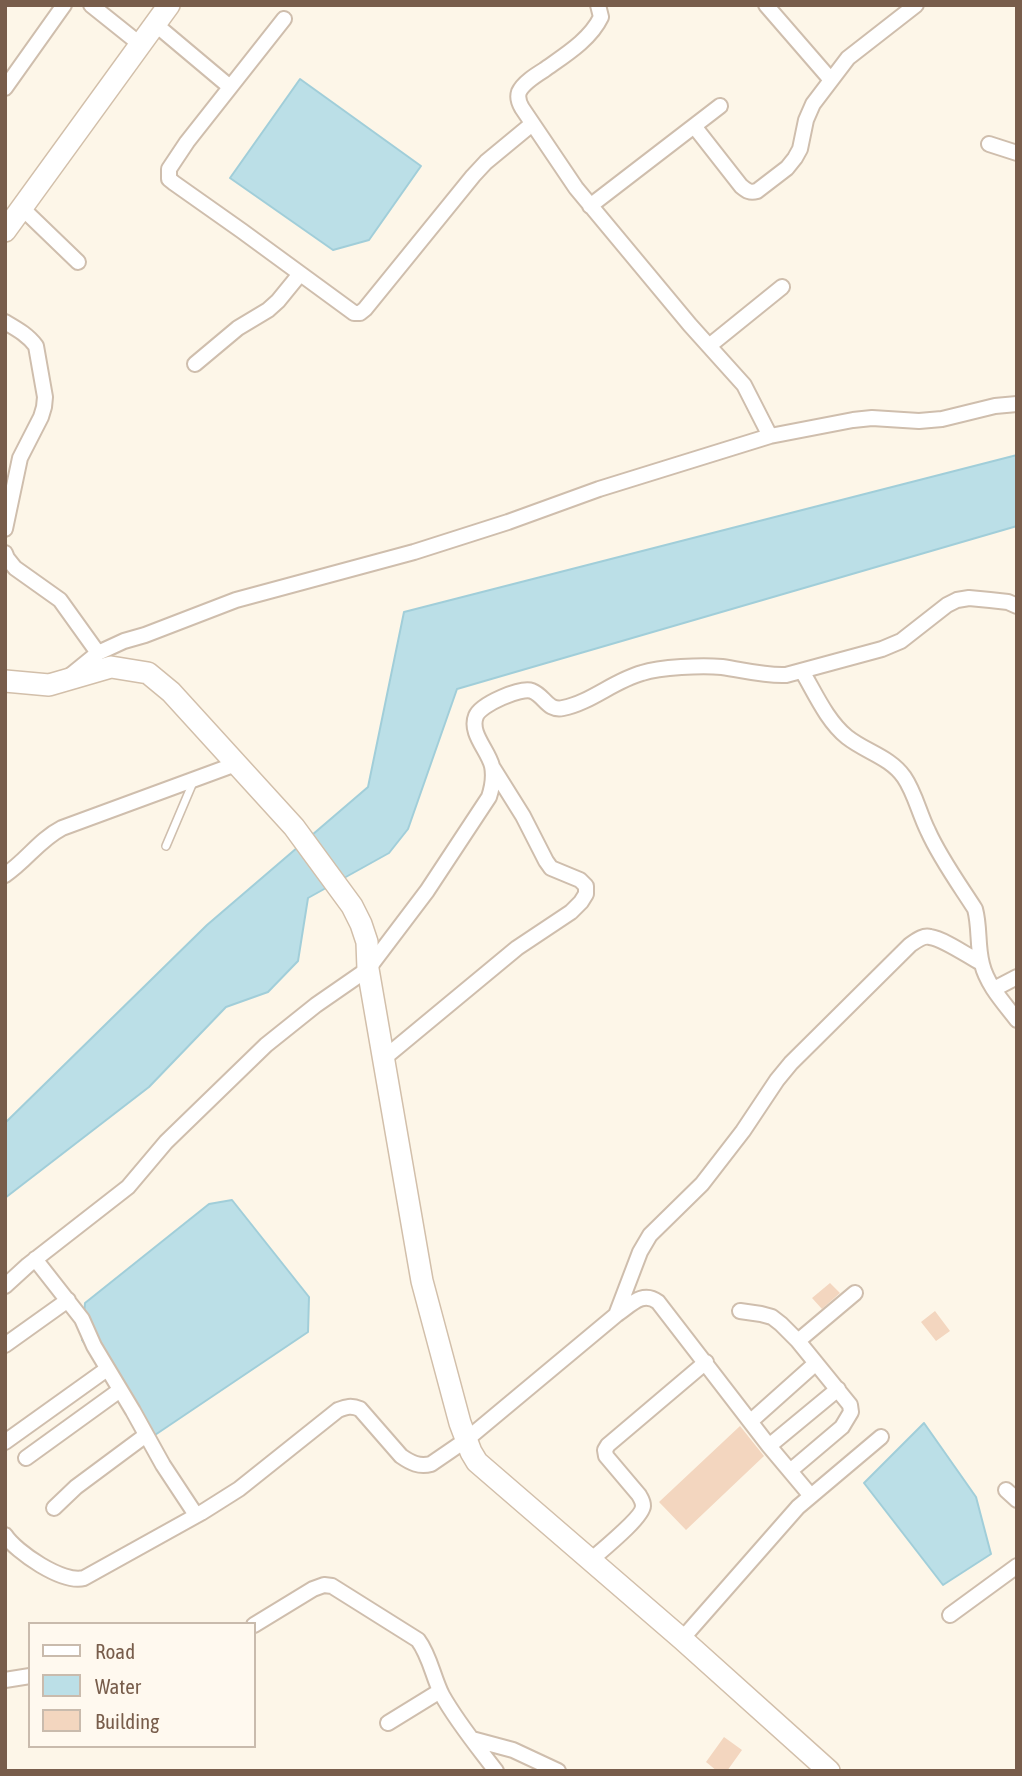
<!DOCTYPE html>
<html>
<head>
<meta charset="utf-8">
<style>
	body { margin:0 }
	#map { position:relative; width:1022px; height:1776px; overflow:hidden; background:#fdf6e8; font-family:"Asap Condensed",sans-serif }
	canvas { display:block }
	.frame { position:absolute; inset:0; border:7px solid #785d4b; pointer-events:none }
	.legend { position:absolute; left:28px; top:1622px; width:228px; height:126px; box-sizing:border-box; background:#fff9ef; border:2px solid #c9bbad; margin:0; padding:9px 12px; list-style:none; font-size:21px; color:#785d4b }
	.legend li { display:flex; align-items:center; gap:14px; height:35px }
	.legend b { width:35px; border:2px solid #c9bbad }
</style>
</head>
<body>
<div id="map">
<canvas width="1022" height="1776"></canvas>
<div class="frame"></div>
<ul class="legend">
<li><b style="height:9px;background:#fff"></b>Road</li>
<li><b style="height:19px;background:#bbdfe7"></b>Water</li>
<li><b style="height:19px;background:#f3d6bf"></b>Building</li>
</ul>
</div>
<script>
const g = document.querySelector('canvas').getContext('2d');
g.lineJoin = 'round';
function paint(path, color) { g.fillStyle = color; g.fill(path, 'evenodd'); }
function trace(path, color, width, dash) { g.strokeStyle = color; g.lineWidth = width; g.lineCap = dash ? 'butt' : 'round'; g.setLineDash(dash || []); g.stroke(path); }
const water = new Path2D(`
	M300 79 421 166 369 240 333 250 230 178Z
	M1017 455V526L457 689 408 829 389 853 308 898 298 961 268 992 226 1007 149 1087 5 1198V1123L207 925 368 787 404 612Z
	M232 1200 309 1297 308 1332 149 1439 82 1340 85 1303 209 1204Z
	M924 1423 976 1497 991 1554 943 1585 864 1483Z`);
const building = new Path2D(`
	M830 1283 840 1293 822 1309 812 1298Z
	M935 1311 950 1331 936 1341 921 1322Z
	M740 1426 764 1456 686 1530 659 1502Z
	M724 1737 742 1750 727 1771H717L706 1762Z`);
const service = new Path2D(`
	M166 846 194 780`);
const minor = new Path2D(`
	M91 5 141 45
	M598 5 601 17C590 40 565 55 544 70 536 75 523 83 519 92 517 98 519 103 522 108L576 188 690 325 744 385 770 436
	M766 5 831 80
	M284 19 187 142 169 169V179L174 183 242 231 354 313H360L365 309 473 176 486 162 532 124
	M155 24 230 87
	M5 88 64 5
	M694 126 741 186C747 191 750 193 757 191L787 168 795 158 800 149 806 120 813 104 848 58 916 5
	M989 144 1017 153
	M590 206 720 106
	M22 208 78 262
	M5 322C17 329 28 335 36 346L45 397 44 407 41 417 20 458 5 529
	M709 346 782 287
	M195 364 238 328 268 310 278 301 300 274
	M5 553 7 558 15 568 60 600 98 653
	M802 671C815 693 827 721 847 737 866 752 890 757 904 777 915 793 919 813 928 831 940 858 959 884 975 909 980 927 977 946 982 964 987 985 1004 1003 1017 1020
	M71 675 98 653 124 641 145 635 236 600 414 552 508 522 599 489 770 436 853 420 872 418 919 421 942 419 995 406 1017 404
	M5 875C27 860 39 840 62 828L236 764
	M994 989 1017 977
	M383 1059 517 948 571 912 581 902 586 894V886L580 880 551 868 546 861 523 816 493 768
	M35 1259 82 1319 94 1346 133 1411 163 1465 196 1515
	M5 1286 28 1265 128 1187 166 1142 266 1045 316 1005 368 969 427 891 489 797C492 788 494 776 492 766 488 750 469 733 476 716 481 704 521 687 532 691 545 696 547 711 563 708 590 703 615 680 642 673 660 667 702 665 722 667 743 670 764 676 786 675L882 649 901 641 947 605 957 600 969 598 990 600 1008 602 1017 606
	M740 1311 761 1314 772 1317 781 1324 798 1341 850 1405 851 1412 842 1427 790 1471
	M616 1315 640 1252 650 1235 702 1184 743 1131 777 1080 791 1063 910 945C916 941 923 935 930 937 944 939 968 956 981 963
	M798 1341 855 1293
	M5 1345 68 1300
	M751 1421 816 1363
	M5 1442 107 1369
	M769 1446 838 1389
	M26 1458 120 1390
	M1006 1490 1017 1500
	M54 1508 76 1487 146 1435
	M5 1535C16 1552 63 1584 84 1578L201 1513 239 1489 338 1410C346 1407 351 1405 360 1409L401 1456C411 1463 419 1467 431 1464L466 1440 616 1315C630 1306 642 1290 658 1302L769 1446 811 1496
	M591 1560C601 1551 643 1517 643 1506 643 1501 641 1499 639 1495L606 1456 605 1450 608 1445 706 1362
	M950 1615 1017 1566
	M254 1625 313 1589 324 1585 332 1586 418 1640C430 1656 433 1677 442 1695 457 1722 477 1746 496 1771
	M682 1639 798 1507 881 1437
	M5 1680 30 1676
	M388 1723 440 1691
	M472 1739 513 1750 558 1771`);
const secondary = new Path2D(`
	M5 231 169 5
	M5 681 49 685 111 667 148 673 171 692 294 827 352 906 361 924 367 942 368 969 422 1281 460 1423 471 1452 477 1462 682 1639 829 1771`);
paint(water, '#bbdfe7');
trace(water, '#a1ced9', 2);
paint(building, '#f3d6bf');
trace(service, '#cfbead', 10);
trace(minor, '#cfbead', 18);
trace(secondary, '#d2bfaa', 24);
trace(service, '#fff', 7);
trace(minor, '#fff', 14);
trace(secondary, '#fff', 21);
</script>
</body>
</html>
